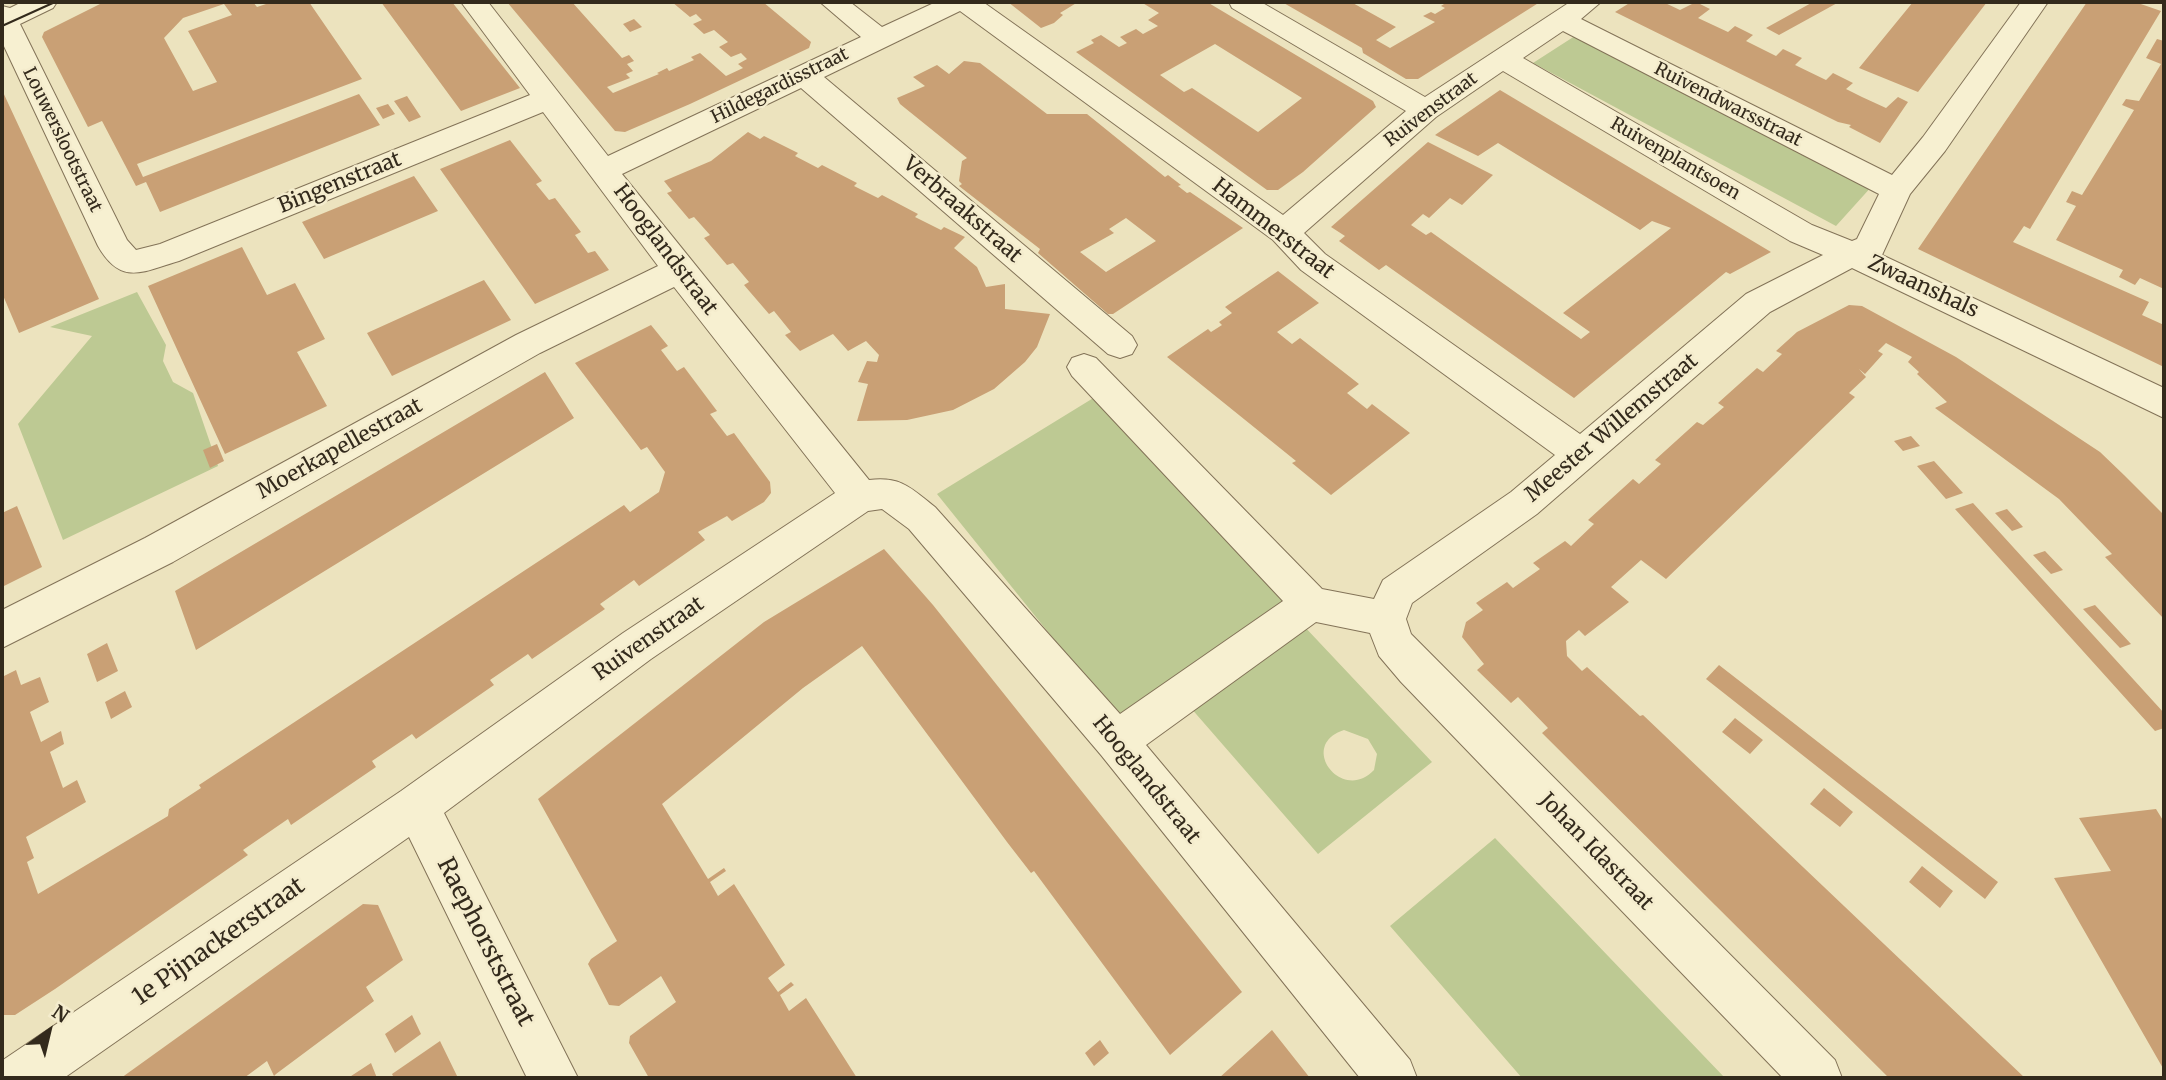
<!DOCTYPE html>
<html>
<head>
<meta charset="utf-8">
<style>
	body { margin:0 }
	#map { position:relative; width:2166px; height:1080px; overflow:hidden; background:#ece3be; font-family:Merriweather,serif }
	canvas { display:block }
	.frame { position:absolute; inset:0; border:4px solid #332a1c; pointer-events:none }
	.north { position:absolute; left:14px; top:996px; width:70px; height:70px; -webkit-text-stroke:5px #f4eccd; paint-order:stroke; rotate:34deg; font-size:19px; font-weight:700; line-height:28px; text-align:center; color:#332a1c }
	.north::after { content:''; display:block; margin:auto; width:24px; height:32px; background:#332a1c; clip-path:polygon(50% 0,100% 100%,50% 72%,0 100%) }
</style>
</head>
<body>
<div id="map">
<canvas width="2166" height="1080"></canvas>
<div class="frame"></div>
<div class="north">N</div>
</div>
<script>
const g = document.querySelector('canvas').getContext('2d');
g.lineJoin = 'round';
function paint(path, color) { g.fillStyle = color; g.fill(path, 'evenodd'); }
function trace(path, color, width, dash) { g.strokeStyle = color; g.lineWidth = width; g.lineCap = dash ? 'butt' : 'round'; g.setLineDash(dash || []); g.stroke(path); }
function drawText(font, color, halo, rows, align = 'center') {
  g.font = font + ' Merriweather,serif'; g.lineWidth = 5; g.setLineDash([]); g.textBaseline = 'middle'; g.strokeStyle = halo; g.fillStyle = color; for (const [text, x, y, turn = 0] of rows) {
    g.save(); g.translate(x, y); g.rotate((+turn || 0) * Math.PI / 180); g.textAlign = isNaN(turn) ? turn : align; if (halo) g.strokeText(text, 0, 0); g.fillText(text, 0, 0); g.restore();
  }
}
const green = new Path2D(`
	M1578 34 1873 185 1836 226 1533 63Z
	M137 292 166 345 163 361 173 382 193 393 218 466 63 540 18 424 92 336 50 327Z
	M1095 397 1289 604 1122 724 937 494Z
	M1302 624 1432 762 1318 854 1190 707ZM1344 730 1368 739 1377 754 1374 770C1342 804 1297 745 1344 730Z
	M1495 838 1725 1078H1522L1390 926Z`);
const building = new Path2D(`
	M104 2H253L257 7 272 2H309L362 79 137 164 143 177 359 94 380 125 160 212 146 182 136 186 102 121 88 127 42 37 44 32ZM224 4 232 15 188 31 217 82 193 91 164 38 183 18Z
	M381 2H452L520 88 461 111Z
	M507 2H572L622 58 629 55 634 61 627 64 633 71 626 74 630 78 607 87 613 93 659 74 657 73 667 68 669 71 694 60 691 57 700 53 726 76 743 68 738 64 747 59 741 53 731 57 719 47 728 42 714 30 704 34 693 24 702 20 696 14 690 17 672 2H763L811 42 809 48 690 104 625 132 615 131Z
	M1008 2H1078L1060 13 1063 15 1054 23 1041 28Z
	M1141 2H1207L1373 101 1376 107 1303 172 1278 190H1267L1076 52 1094 43 1091 40 1101 35 1119 47 1127 43 1120 37 1136 29 1143 34 1158 26 1148 20 1159 13ZM1215 44 1302 98 1258 132 1192 88 1184 92 1160 75Z
	M1282 2H1351L1396 27 1376 40 1390 48 1435 22 1423 16 1431 12 1435 14 1445 8 1441 6 1447 2H1540L1418 79H1406L1363 53 1362 48Z
	M1631 2H1663L1680 10 1696 2 1710 9 1698 18 1728 32 1735 26 1753 35 1746 41 1776 56 1783 49 1802 58 1795 65 1826 80 1833 73 1853 83 1846 89 1862 97 1886 108 1898 97 1908 102 1880 143 1849 127 1851 125 1838 122 1615 12Z
	M1813 2H1839L1779 35 1766 28Z
	M1913 2H1987L1918 92 1859 68Z
	M2087 2H2135L2161 11 2030 229 2024 226 2013 242 2149 302 2142 315 2164 325V367L1918 249Z
	M634 19 642 27 630 32 623 24Z
	M2157 39 2164 41V289L2140 278 2135 285 2119 277 2123 270 2056 240 2076 206 2066 202 2072 191 2082 195 2134 110 2122 105 2126 99 2139 101 2161 64 2146 58Z
	M964 61 980 63 1047 114H1087L1165 177 1168 175 1181 185 1178 186 1187 193 1190 192 1243 228 1113 314H1108L1038 253 1040 249 959 186 962 184 959 181 962 161 967 158 900 104 897 98 925 86 913 77 937 65 949 74ZM1126 218 1156 241 1106 272 1080 252 1114 233 1109 229Z
	M2 90 99 299 19 333 2 293Z
	M1500 90 1771 252 1730 274 1726 272 1574 398 1386 265 1379 270 1339 241 1345 236 1331 227 1428 142 1493 175 1462 205 1450 198 1429 218 1423 214 1411 225 1426 235 1431 232 1581 339 1590 332 1563 313 1671 228 1652 221 1640 230 1498 143 1478 156 1435 135Z
	M407 96 421 117 409 122 394 101Z
	M388 104 395 114 383 119 376 108Z
	M748 132 760 139 764 136 798 153 795 156 818 168 822 165 857 183 854 186 878 198 882 195 918 214 915 217 941 230 944 227 965 237 954 248 977 267 986 287 1005 284V309L1050 314 1037 347 1025 362 994 389 953 410 907 420 857 421 868 384 858 382 867 361 877 362 879 355 866 341 848 351 833 334 800 351 785 335 791 332 774 311 769 314 744 285 749 282 733 263 727 265 704 238 710 235 694 217 689 219 667 193 672 191 664 181 711 161Z
	M510 140 542 181 536 184 549 200 555 198 581 232 575 235 588 253 595 251 609 270 535 304 440 169Z
	M414 176 438 211 324 259 302 222Z
	M242 247 267 295 295 283 325 339 297 352 327 406 225 454 148 286Z
	M1278 271 1319 303 1277 332 1292 344 1300 338 1359 384 1347 393 1367 409 1372 404 1410 433 1331 495 1292 463 1296 461 1167 357 1208 329 1211 332 1222 325 1219 322 1232 313 1225 307Z
	M484 280 511 320 392 376 367 333Z
	M1849 305 1862 306 1956 357 2100 452 2124 475 2164 515V619L2105 557 2112 554 2059 499 1935 408 1947 402 1917 374 1919 372 1908 362 1912 357 1886 343 1878 351 1883 354 1865 374 1859 369 1866 377 1849 393 1855 397 1666 579 1641 560 1611 587 1629 602 1585 636 1579 630 1566 641 1567 656 1582 671 1587 667 1640 716 1643 715 2025 1078H1889L1542 733 1548 728 1518 697 1511 703 1477 670 1484 664 1462 637 1466 622 1483 610 1476 603 1507 582 1513 588 1540 569 1533 563 1565 541 1571 546 1594 524 1588 520 1633 479 1639 484 1661 464 1655 460 1697 422 1703 425 1724 407 1718 403 1757 368 1763 372 1782 354 1776 351 1797 332Z
	M651 325 668 346 661 350 677 371 684 367 717 411 710 414 727 436 734 433 770 482 771 493 764 502 732 521 727 516 698 532 705 540 639 586 634 580 600 604 605 609 532 659 528 654 490 680 494 685 416 739 412 734 372 761 376 767 291 825 288 819 243 850 248 855 55 989 15 1015H2V677L16 670 21 685 40 677 49 702 30 712 41 742 61 731 64 744 50 752 63 788 77 780 86 802 26 837 34 858 27 862 38 894 168 816 169 809 201 788 199 785 624 505 630 512 659 492 665 472 647 447 641 450 575 363Z
	M545 372 574 418 196 650 175 591Z
	M1911 436 1920 446 1903 451 1894 441Z
	M217 444 224 461 210 468 203 450Z
	M1934 461 1963 493 1946 499 1917 466Z
	M1973 503 2164 713V728L2155 731 1955 509Z
	M17 506 42 567 2 587V513Z
	M2007 509 2023 527 2012 531 1995 513Z
	M884 549 933 605 1242 992 1170 1055 1034 871 1031 873 1007 842 862 646 803 688 662 804 708 879 724 868 726 871 710 882 718 896 734 884 785 965 768 978 778 992 791 982 794 985 780 995 789 1011 806 998 857 1078H649L629 1043 630 1036 676 1002 661 976 619 1006 609 1005 588 964 591 959 617 941 538 799 764 622Z
	M2045 551 2063 570 2051 574 2033 555Z
	M2095 605 2131 644 2120 648 2083 609Z
	M107 643 118 671 97 682 87 654Z
	M1719 665 1998 882 1985 899 1706 679Z
	M125 691 132 707 111 719 105 702Z
	M1735 718 1763 740 1750 754 1722 732Z
	M1824 788 1853 812 1840 827 1810 804Z
	M2156 809 2164 822V1070L2054 878 2111 871 2079 818Z
	M1922 866 1953 891 1940 908 1909 882Z
	M363 904 378 905 403 960 366 987 374 1001 276 1074 274 1076 267 1061 244 1078H121Z
	M412 1015 421 1034 395 1053 385 1034Z
	M1272 1030 1310 1078H1219Z
	M1100 1040 1109 1053 1094 1066 1085 1053Z
	M440 1041 458 1078H394L392 1074Z
	M371 1063 377 1078H348Z`);
const minor = new Path2D(`
	M22 2H57L53 8 20 24 127 240 136 250 160 244 530 95 461 2H488L608 156 861 37 820 2H850L882 27 936 2H983L1283 215 1406 111 1232 8 1229 2H1261L1425 97 1570 2H1601L1581 19 1892 175 1923 137 2021 2H2048L1945 151 1910 194 1882 255 2164 388V418L1852 268 1770 312 1537 514 1412 603 1406 619 1411 634 1835 1060 1842 1078H1783L1401 682 1379 656 1370 633 1316 622 1146 745 1410 1060 1417 1078H1360L1101 755 909 529 882 509 868 511 651 659 444 813 578 1078H527L409 837 64 1078H2L3 1060 401 791 623 633 835 493 674 287 540 353 173 562 2 648V610L145 538 516 335 658 266 543 112 179 261C142 272 121 286 98 246L2 42V6L10 8ZM960 11 1273 240 1301 270 1555 455 1511 492 1383 580 1374 599 1322 589 1096 358 1084 354 1072 358 1067 367 1072 376 1283 601 1120 714 935 507C911 488 901 476 869 480L622 174 801 88 1108 354 1120 358 1132 354 1137 345 1132 336 824 77ZM1563 31 1879 194 1857 239 1852 241 1812 225 1523 58ZM1503 71 1790 241 1823 255 1746 294 1580 434 1325 254 1304 233 1436 117Z`);
const tram = new Path2D(`
	M2 26 55 2`);
const farStreetnames = [
	["Hildegardisstraat",780,86,-26],
	["Ruivendwarsstraat",1728,105,27],
	["Ruivenstraat",1431,110,-37],
	["Louwerslootstraat",62,140,64],
	["Ruivenplantsoen",1675,159,30]
];
const streetNames = [
	["Bingenstraat",340,183,-22],
	["Verbraakstraat",962,210,41],
	["Hammerstraat",1273,229,38],
	["Hooglandstraat",665,250,53],
	["Zwaanshals",1923,287,25],
	["Meester Willemstraat",1612,428,-40],
	["Moerkapellestraat",340,449,-29],
	["Ruivenstraat",649,639,-35],
	["Hooglandstraat",1146,780,51],
	["Johan Idastraat",1596,852,46]
];
const nearStreetnames = [
	["1e Pijnackerstraat",219,942,-35],
	["Raephorststraat",485,942,63]
];
paint(green, '#bdc993');
paint(building, '#c9a075');
trace(minor, '#837358', 2);
paint(minor, '#f7f0d1');
trace(tram, '#332a1c', 2);
drawText('18px', '#332a1c', '#f4eccd', farStreetnames);
drawText('21px', '#332a1c', '#f4eccd', streetNames);
drawText('24px', '#332a1c', '#f4eccd', nearStreetnames);
</script>
</body>
</html>
